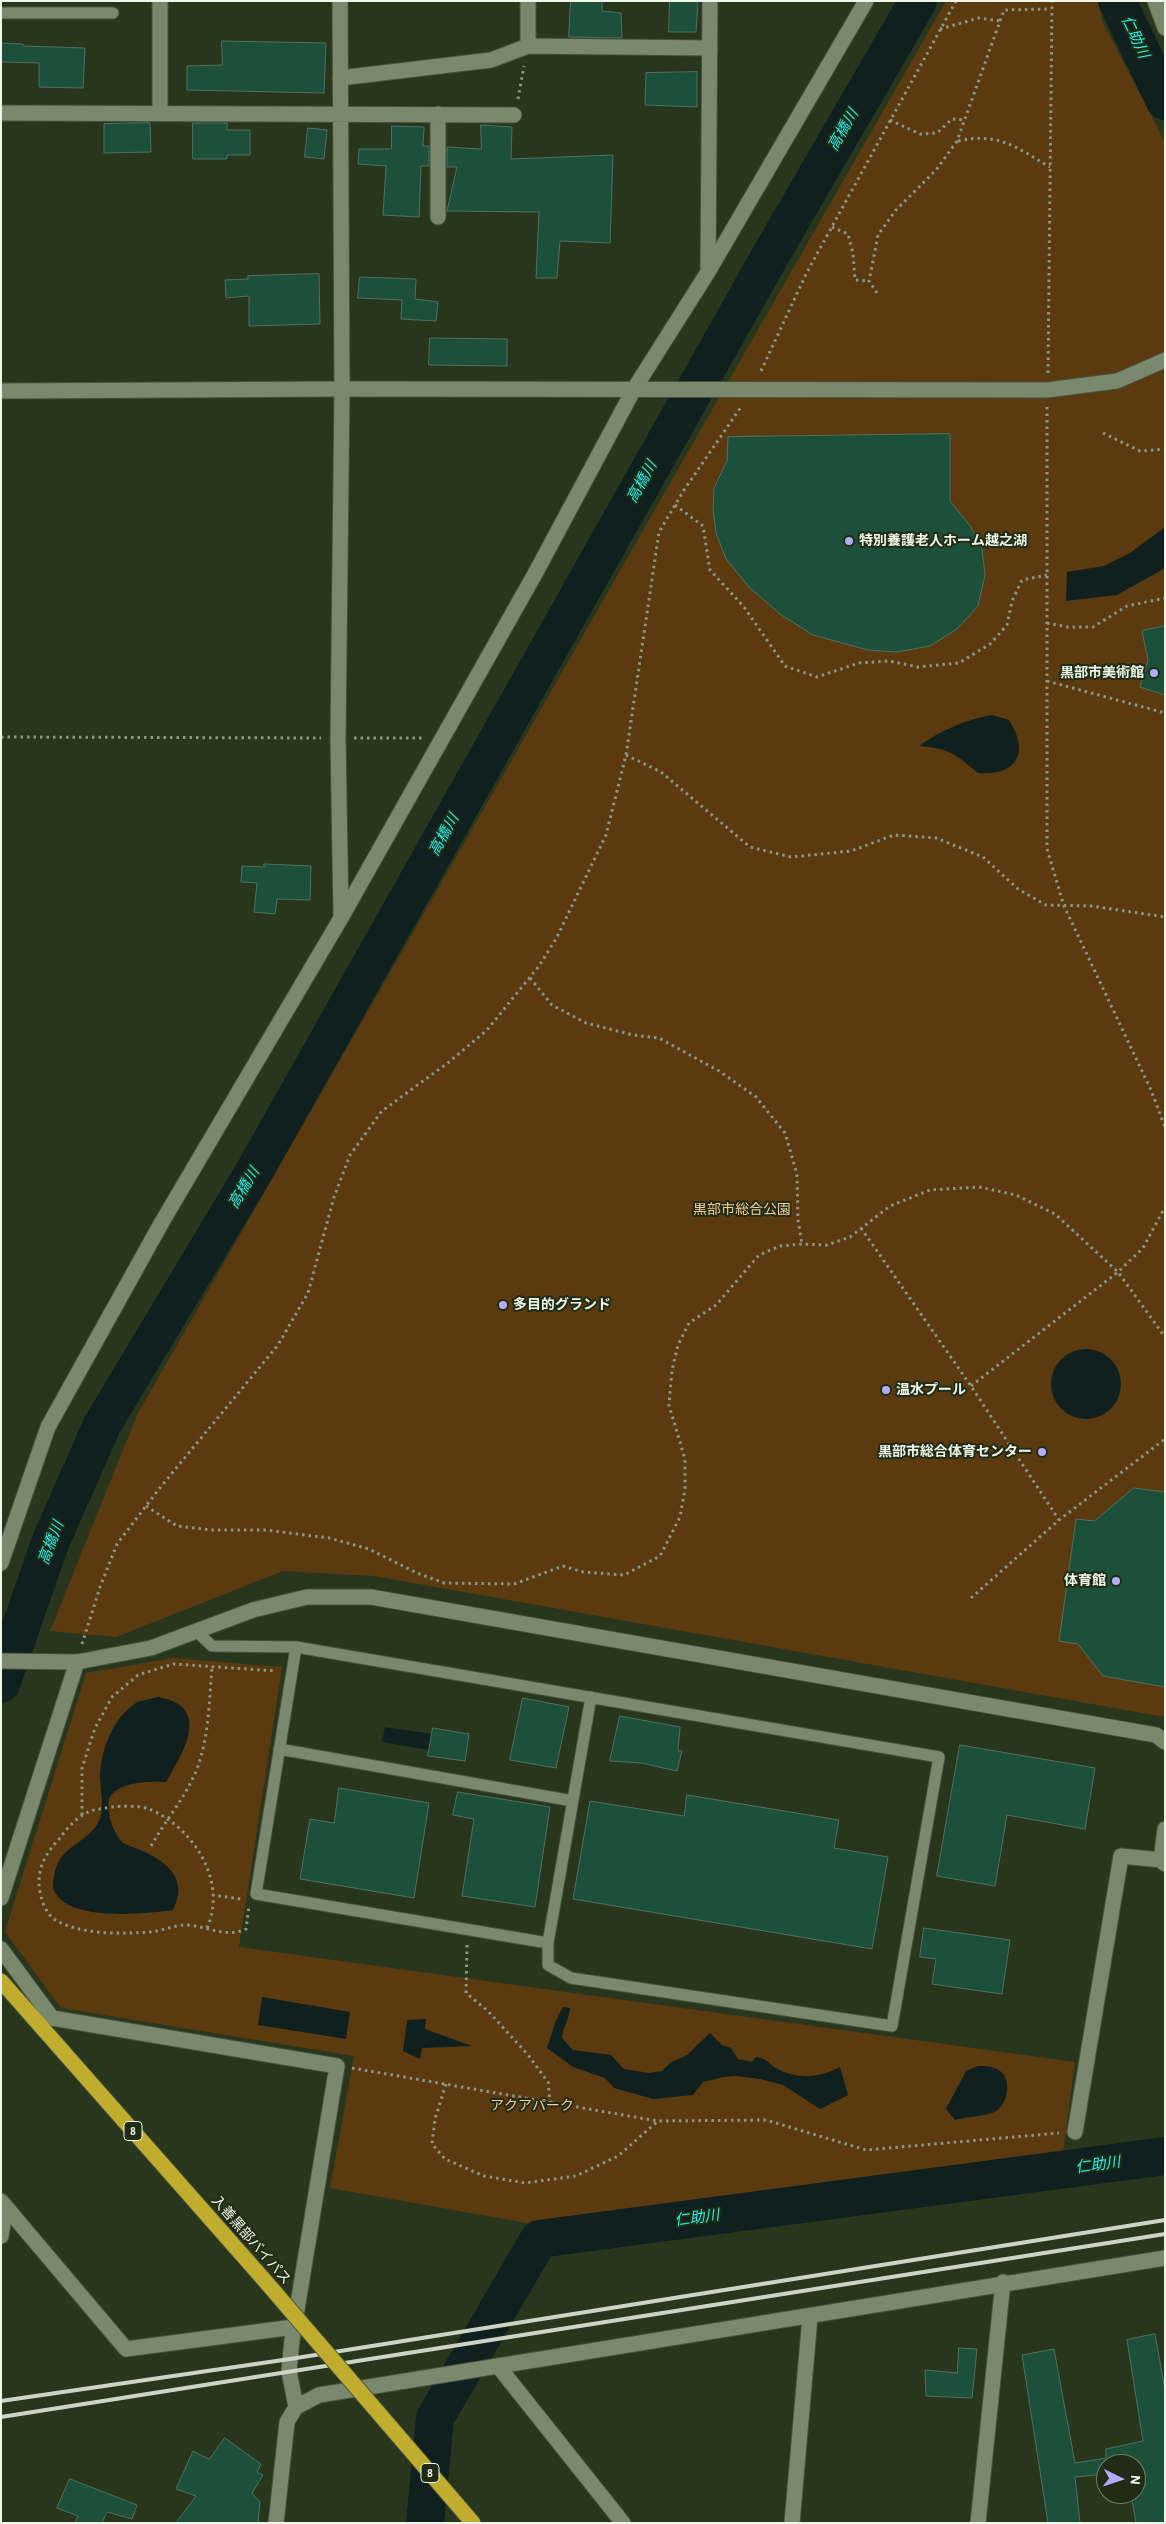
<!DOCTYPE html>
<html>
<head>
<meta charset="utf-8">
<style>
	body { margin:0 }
	#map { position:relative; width:1166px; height:2524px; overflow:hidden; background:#29361e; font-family:"Alegreya Sans",sans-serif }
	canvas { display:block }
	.frame { position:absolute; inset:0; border:2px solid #eff7e8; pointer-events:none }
	.north { position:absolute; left:1096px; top:2454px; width:50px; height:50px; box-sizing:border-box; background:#202c15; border:1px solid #737d69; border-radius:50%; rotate:94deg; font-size:14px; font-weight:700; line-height:20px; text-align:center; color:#eff7e8 }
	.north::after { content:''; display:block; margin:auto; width:18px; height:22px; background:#b2adf9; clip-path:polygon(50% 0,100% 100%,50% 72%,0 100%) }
</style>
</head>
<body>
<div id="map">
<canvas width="1166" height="2524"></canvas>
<div class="frame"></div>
<div class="north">N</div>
</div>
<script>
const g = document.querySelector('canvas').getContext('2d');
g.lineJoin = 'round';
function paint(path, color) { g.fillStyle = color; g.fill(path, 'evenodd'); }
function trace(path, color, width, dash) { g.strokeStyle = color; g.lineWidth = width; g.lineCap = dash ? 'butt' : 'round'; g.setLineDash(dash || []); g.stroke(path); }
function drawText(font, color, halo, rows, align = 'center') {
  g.font = font + ' "Alegreya Sans","Noto Sans JP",sans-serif'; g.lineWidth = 4; g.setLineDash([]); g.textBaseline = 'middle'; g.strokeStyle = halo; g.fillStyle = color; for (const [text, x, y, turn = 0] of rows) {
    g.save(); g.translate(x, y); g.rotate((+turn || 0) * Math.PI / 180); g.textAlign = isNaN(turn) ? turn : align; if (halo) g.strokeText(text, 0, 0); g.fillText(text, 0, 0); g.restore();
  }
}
const green = new Path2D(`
	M946 1H1099L1102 21 1165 142V1717L374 1576 283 1571 116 1637 50 1631 137 1415Z
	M174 1658 282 1667 239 1947 1075 2062 1063 2153 538 2225 330 2188 354 2056 61 2008 5 1932 86 1673Z`);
const water = new Path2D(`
	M1165 527V568L1117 595 1066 601 1067 572 1104 566 1130 553Z
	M992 715 1009 720C1030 753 1017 776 978 773 954 753 951 749 919 746 942 730 964 720 992 715Z
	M1051 1384a35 35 0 1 1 70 0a35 35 0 1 1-70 0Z
	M158 1697C212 1706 184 1752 166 1782 151 1781 117 1781 109 1799 108 1803 109 1810 109 1814 110 1822 116 1836 122 1842 127 1846 137 1848 143 1851 170 1864 188 1880 173 1910 145 1914 73 1921 56 1894 52 1888 53 1883 54 1876 59 1846 82 1846 97 1825 106 1811 100 1790 100 1776 101 1749 113 1718 136 1703 142 1700 151 1699 158 1697Z
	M385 1727 432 1734 429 1750 382 1742Z
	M262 1997 350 2012 346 2039 258 2025Z
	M563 2007 570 2008C570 2018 563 2026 562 2038L573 2050 611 2055 624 2069 649 2073 662 2071 670 2063 687 2055 710 2033 722 2045 731 2048 738 2059 752 2062 756 2057C766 2058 768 2063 776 2068 797 2080 820 2078 840 2067L848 2095 820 2109 783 2085 760 2079 736 2076 724 2077 703 2082 693 2095 653 2099 614 2088 605 2078 573 2067 547 2048 556 2020Z
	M426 2019 425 2029 472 2046 422 2048 420 2059 403 2051 407 2020Z
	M978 2066C987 2066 993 2066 1000 2071 1012 2079 1008 2104 996 2111 988 2116 966 2117 955 2120L946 2109 966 2071Z`);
const river = new Path2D(`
	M1117 1 1165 101
	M1 1684 50 1543 102 1425 255 1170 769 258 918 1
	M425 2523 435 2418 539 2239 1165 2156`);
const building = new Path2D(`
	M571 1H602V11L621 13 622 38 569 37Z
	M670 1H698L696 32H669Z
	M222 41 326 43 324 93 187 90V66L222 65Z
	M1 43 23 44V46L85 48 83 88 39 87V63L1 62Z
	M697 72V107L645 105 646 73Z
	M150 123 151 152 104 153V124Z
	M193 123H227V130H250V155H227V159H193Z
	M481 125 512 127 511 159 613 155 610 243 560 241 557 278H536L539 212 447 211 457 167H447V147L481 149Z
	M392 126 424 127 423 146H429V166H421L419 217 383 215 386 166 358 164 359 149H391Z
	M308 128 327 130 324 159 305 157Z
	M319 274 320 324 249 326V296L226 298 225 280 248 279V276Z
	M360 277 416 279 415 299 438 302 436 321 401 319 402 300 358 298Z
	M430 338 507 339V366L429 365Z
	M950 434V501L971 527 982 549 985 575 978 606 957 629 930 646 897 652 868 650 813 635 780 614 749 587 726 559 716 533 713 509 714 488 727 461 728 437Z
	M1165 626V695L1140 687 1148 660 1142 631Z
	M264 864 311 866 310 900 277 899 275 914 254 912 257 883 241 882 242 866 264 867Z
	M1134 1488 1165 1492V1687L1103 1676 1078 1644 1059 1641 1076 1519 1094 1521Z
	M523 1698 569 1707 556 1768 510 1760Z
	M620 1716 680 1727 678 1751H682L677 1771 641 1763 610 1761Z
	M433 1728 469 1734 465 1761 428 1756Z
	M960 1745 1095 1768 1085 1829 1007 1815 995 1886 937 1876Z
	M339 1788 429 1803 414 1898 300 1879 310 1819 334 1823Z
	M458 1792 550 1807 535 1907 462 1896 474 1819 453 1815Z
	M687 1795 839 1820 834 1848 888 1857 872 1949 573 1899 590 1801 684 1816Z
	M924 1928 1010 1940 1002 1994 932 1984 936 1959 920 1957Z
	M1155 2334 1165 2390V2523H1136L1131 2494H1136V2464H1106V2474L1075 2477 1080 2523H1048L1022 2355 1054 2349 1075 2463 1106 2458V2449L1143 2441 1127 2340Z
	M959 2348 977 2349 972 2398 926 2396 925 2370 957 2373Z
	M225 2438 261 2464 257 2472 263 2475 252 2493 260 2502 258 2523H176L196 2496 176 2489 193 2451 209 2459Z
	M70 2479 137 2505 132 2519 107 2512 102 2523H75L78 2516 57 2508Z`);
const path = new Path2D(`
	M940 29 979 18 1000 21
	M518 99 524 66
	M890 120 920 134 937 133 952 119 964 120
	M958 141C999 132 1015 147 1050 167
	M832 227 848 234 853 254 855 280 869 281
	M877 293 869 281 878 235 896 210 936 170 957 141 1004 10 1051 9
	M761 371 807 272 956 1
	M1048 373 1052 1
	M1047 407V849L1064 906 1151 1090 1165 1127
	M1103 433 1140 451 1165 449
	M675 505 703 526 710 570 744 607 785 666 817 677 859 663 889 661 918 667 959 663 990 644 1007 625 1012 601 1022 580 1047 575
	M1047 623 1067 627H1093L1127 606 1165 598
	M1047 681 1165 713
	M1 737 321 738
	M354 738H423
	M626 755 661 772 750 847 791 857 851 851 894 835 936 838 983 857 1018 889 1046 905 1092 906 1165 917
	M530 978 552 1005 586 1023 633 1035 659 1038 719 1071 756 1097 785 1133 797 1174 798 1220 802 1244
	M861 1228 971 1386 1059 1520
	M971 1386 1118 1272 1143 1248 1165 1207
	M146 1506 177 1526 212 1530H266L329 1538 369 1549 417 1573 444 1583 514 1584 563 1566 583 1572 624 1575 660 1556 680 1517 685 1489V1459L669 1405 672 1370 678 1345 689 1323 716 1305 759 1255 780 1246 802 1244 827 1245 850 1237 890 1206 930 1190 979 1187 1016 1195 1055 1214 1118 1272 1165 1337
	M971 1598 1059 1520 1165 1439
	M82 1644 100 1587 117 1544 159 1489 278 1345 308 1293 334 1197 350 1155 382 1111 449 1062 487 1030 539 966 557 937 606 835 626 755 659 532 684 490 741 407
	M82 1815V1768L95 1728 112 1697 138 1675 173 1664 276 1671
	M151 1846C164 1823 180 1804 192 1780 209 1746 209 1704 212 1666
	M212 1895 241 1899
	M207 1928C228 1881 193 1827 149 1809 139 1805 122 1806 112 1807 101 1809 91 1809 83 1815 74 1820 65 1831 59 1839 48 1851 39 1864 39 1882 39 1895 45 1915 57 1921 83 1935 122 1934 150 1932 161 1931 172 1926 184 1925 206 1925 225 1939 246 1929L249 1906
	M467 1945 466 1993 488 2011 529 2056 548 2082 550 2102
	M352 2068 658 2121 766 2120 866 2150 1059 2133
	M446 2084 435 2119 432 2144 445 2159 484 2176 525 2183 576 2176 618 2156 658 2121`);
const lane = new Path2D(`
	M1 13H113
	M196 1631 212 1646 296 1647 939 1757 892 2026 571 1978 548 1965V1943L591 1697
	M296 1647 256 1894 548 1943
	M279 1749 573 1801`);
const street = new Path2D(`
	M340 1 342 389 338 738 341 916
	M1155 1 1165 28
	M528 46V1
	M340 78 491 60 528 46 710 48
	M160 112V1
	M1 113 514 115
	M438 114V217
	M708 271 710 1
	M1 1563 48 1427 162 1222 341 918 536 572 634 389 708 272 866 1
	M1 1898 77 1662
	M1 1949 52 2018 337 2066 292 2340 289 2371 296 2407
	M1075 2132 1121 1856 1161 1860 1165 1864
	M1 2201 126 2349 294 2327
	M1 2236 6 2207
	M498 2366 623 2523
	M792 2523 810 2317
	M978 2523 1003 2282`);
const secondary = new Path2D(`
	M1 391 342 389 1047 390 1117 381 1165 360
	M1 1661 77 1662 151 1648 253 1610 307 1597H371L1156 1735 1165 1742
	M1161 1860 1165 1829
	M276 2523 287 2422 296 2407 319 2395 1165 2258`);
const highway = new Path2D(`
	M1 1981 266 2282
	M388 2424 473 2523`);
const rail = new Path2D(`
	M1 2401 290 2359 1165 2220
	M1 2417 1165 2234`);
const highwayBridge = new Path2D(`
	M266 2282 388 2424`);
const markers = [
	[849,541,5,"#b2adf9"],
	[1154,673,5,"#b2adf9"],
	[503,1305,5,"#b2adf9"],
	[886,1390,5,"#b2adf9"],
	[1042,1452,5,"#b2adf9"],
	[1116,1581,5,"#b2adf9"]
];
const shields = [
	[133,2131,18],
	[430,2473,18]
];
const shieldNames = [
	["8",133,2131],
	["8",430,2473]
];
const poiNames = [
	["特別養護老人ホーム越之湖",859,541],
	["黒部市美術館",1144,673,"right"],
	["多目的グランド",513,1305],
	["温水プール",896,1390],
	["黒部市総合体育センター",1032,1452,"right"],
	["体育館",1106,1581,"right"]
];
const parkNames = [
	["黒部市総合公園",742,1210],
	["アクアパーク",532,2106]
];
const streetNames = [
	["入善黒部バイパス",251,2240,49]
];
const waterNames = [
	["仁助川",1135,37,65],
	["高橋川",843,130,-60],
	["高橋川",642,482,-61],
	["高橋川",444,835,-61],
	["高橋川",244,1188,-59],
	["高橋川",51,1543,-69],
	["仁助川",1098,2165,-8],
	["仁助川",697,2218,-8]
];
paint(green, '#5b3a10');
paint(water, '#0f201f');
trace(river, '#0f201f', 38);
paint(building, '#1c503a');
trace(building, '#517061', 1);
trace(lane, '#47523d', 13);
trace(street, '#47523d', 17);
trace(secondary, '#47523d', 17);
trace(highway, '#47523d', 17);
trace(path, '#8c9683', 3, [2.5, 4]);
trace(lane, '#7a896e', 11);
trace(street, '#7a896e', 15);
trace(secondary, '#7a896e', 15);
trace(highway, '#c0ad2e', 15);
trace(rail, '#ccd5c5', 4);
trace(highwayBridge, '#47523d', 17, []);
trace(highwayBridge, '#c0ad2e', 15);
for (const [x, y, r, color] of markers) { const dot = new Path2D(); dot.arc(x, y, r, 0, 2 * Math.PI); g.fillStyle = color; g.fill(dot); trace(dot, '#202c15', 2); }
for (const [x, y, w] of shields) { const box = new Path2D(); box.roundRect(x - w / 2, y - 9.5, w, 19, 4); g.fillStyle = '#202c15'; g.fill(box); trace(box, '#eff7e8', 1); }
drawText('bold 12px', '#eff7e8', null, shieldNames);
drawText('bold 14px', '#eff7e8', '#202c15', poiNames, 'left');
drawText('14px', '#f9cb97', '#202c15', parkNames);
drawText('14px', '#eff7e8', '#202c15', streetNames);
drawText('italic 15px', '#29efed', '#202c15', waterNames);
</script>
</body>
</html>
